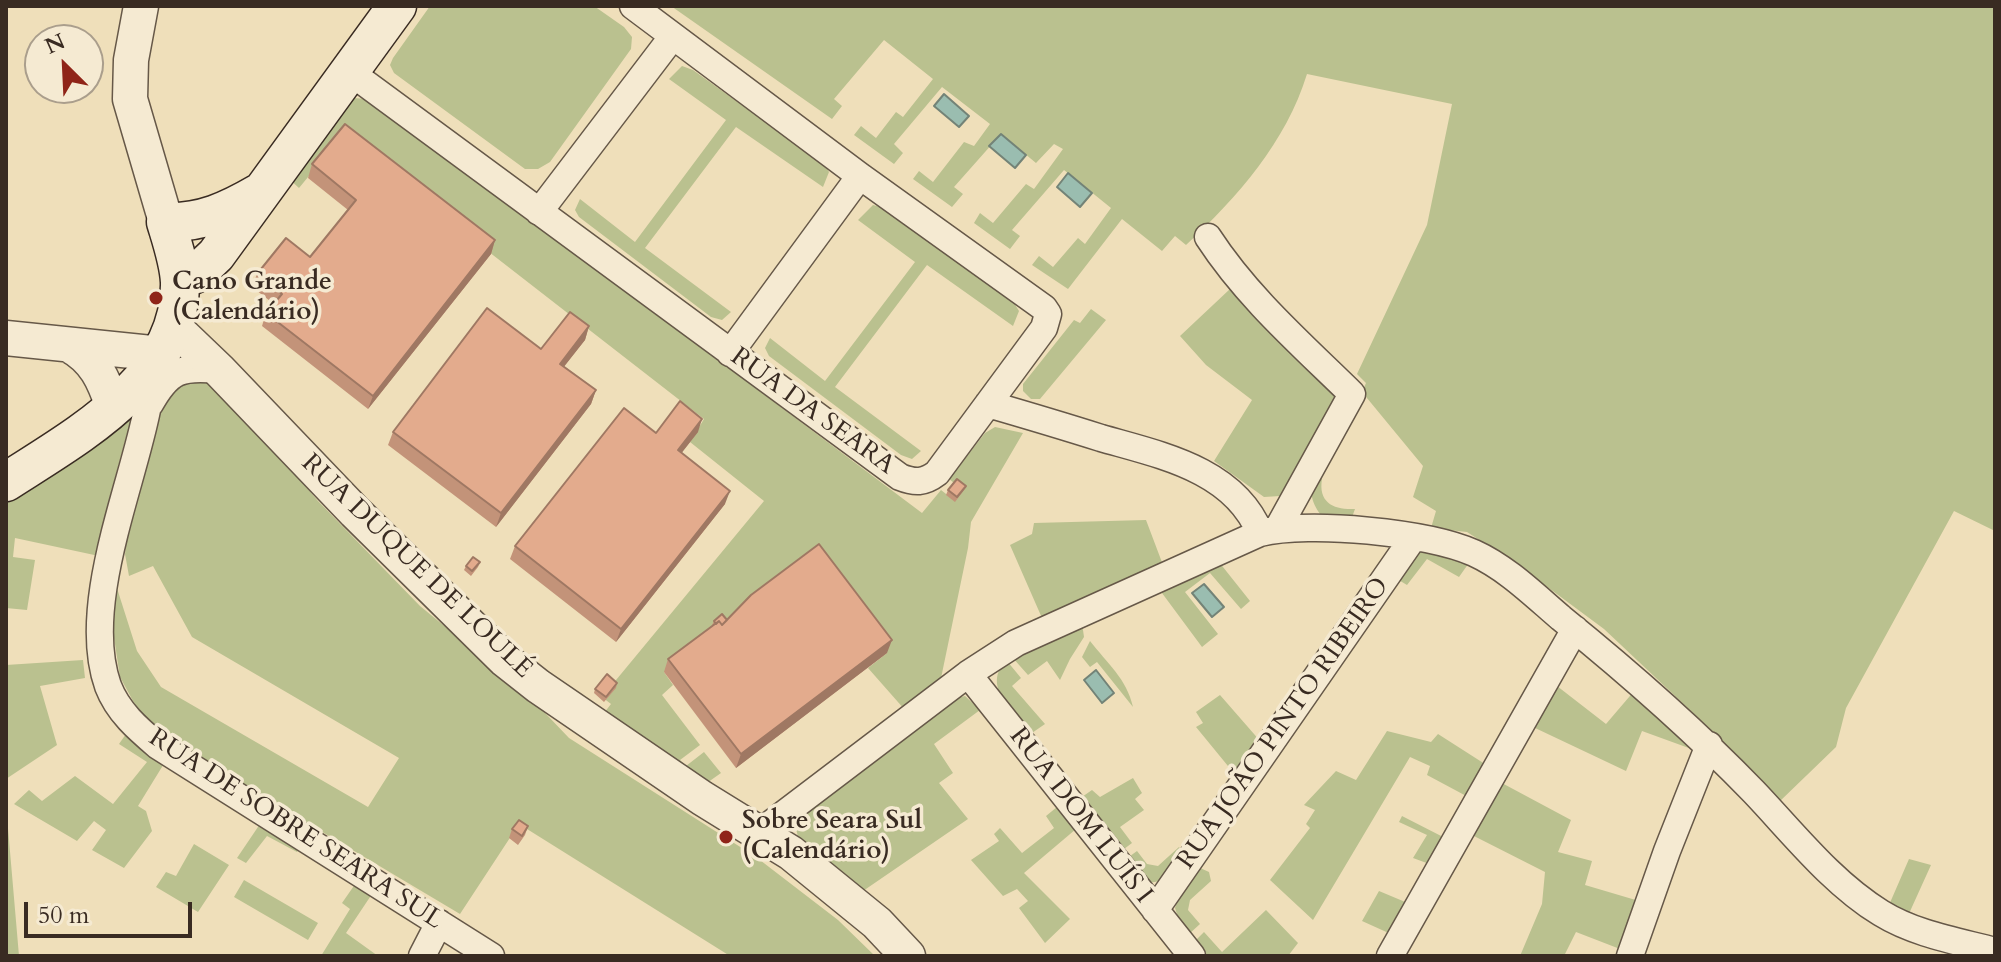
<!DOCTYPE html>
<html>
<head>
<meta charset="utf-8">
<style>
	body { margin:0 }
	#map { position:relative; width:2001px; height:962px; overflow:hidden; background:#efdfba; font-family:Cardo,serif }
	canvas { display:block }
	.frame { position:absolute; inset:0; border:8px solid #392b22; pointer-events:none }
	.north { position:absolute; left:24px; top:24px; width:80px; height:80px; box-sizing:border-box; background:#f5ead2; border:2px solid #aa9e8c; border-radius:50%; rotate:336deg; font-size:22px; font-weight:700; line-height:32px; text-align:center; color:#392b22 }
	.north::after { content:''; display:block; margin:auto; width:28px; height:36px; background:#8f2418; clip-path:polygon(50% 0,100% 100%,50% 72%,0 100%) }
	.scale { position:absolute; left:24px; top:902px; width:168px; height:36px; box-sizing:border-box; border:4px solid #392b22; border-top:0; padding-left:10px; font-size:24px; line-height:28px; white-space:nowrap; color:#392b22; -webkit-text-stroke:6px #f5ead2; paint-order:stroke }
</style>
</head>
<body>
<div id="map">
<canvas width="2001" height="962"></canvas>
<div class="frame"></div>
<div class="north">N</div>
<div class="scale">50 m</div>
</div>
<script>
const g = document.querySelector('canvas').getContext('2d');
g.lineJoin = 'round';
function paint(path, color) { g.fillStyle = color; g.fill(path, 'evenodd'); }
function trace(path, color, width, dash) { g.strokeStyle = color; g.lineWidth = width; g.lineCap = dash ? 'butt' : 'round'; g.setLineDash(dash || []); g.stroke(path); }
function drawText(font, color, halo, rows, align = 'center') {
  g.font = font + ' Cardo,serif'; g.lineWidth = 7; g.setLineDash([]); g.textBaseline = 'middle'; g.strokeStyle = halo; g.fillStyle = color; for (const [text, x, y, turn = 0] of rows) {
    g.save(); g.translate(x, y); g.rotate((+turn || 0) * Math.PI / 180); g.textAlign = isNaN(turn) ? turn : align; if (halo) g.strokeText(text, 0, 0); g.fillText(text, 0, 0); g.restore();
  }
}
const green = new Path2D(`
	M430 6H594L624 27 632 37 631 49 550 162 538 169H525L394 73 390 65 393 58Z
	M671 6H1995V531L1954 511 1846 708 1836 747 1778 803 1708 727 1604 629 1515 563 1467 532 1431 528 1436 511 1413 497 1423 466 1362 392 1366 383 1357 374 1427 225 1452 104 1307 74C1286 142 1238 197 1186 245L1175 236 1162 251 1122 219 1068 289 1032 265 1039 256 1053 267 1078 238 1085 244 1111 208 1064 170 1012 230 1020 236 1010 249 974 223 980 213 993 223 1026 184 1034 189 1063 149 1054 144 1036 163 1001 134 954 187 963 194 952 207 913 179 919 171 933 182 964 142 974 146 990 124 942 87 894 144 903 153 894 164 854 135 861 126 876 138 896 112 903 117 933 79 884 40 834 99 842 106 832 119Z
	M682 66 693 70 824 164 829 172 823 187 736 127 645 248 731 312 722 320 711 317 579 217 575 210 580 199 635 242 726 120 669 79Z
	M353 98 368 99 385 110 922 513 941 490 955 501 963 490 949 479 985 433 995 427 1023 433 971 522 968 548 940 683 905 710 868 668 887 653 664 672 673 685 662 695 700 745 680 760 686 766 704 752 721 773 704 785 604 713 611 704 602 697 764 501 690 442 704 419 341 137 299 188 287 177Z
	M873 205 884 208 1014 303 1019 311 1013 326 927 265 835 387 921 451 912 459 901 455 769 356 765 348 770 338 825 381 915 262 858 220Z
	M1230 289 1335 391 1338 398 1280 496 1264 497 1214 461 1252 400 1206 365 1180 336Z
	M1091 309 1106 320 1040 399H1031L1023 391V384L1074 320 1080 323Z
	M189 377 210 383 244 413 318 501 420 606 526 693 569 738 756 857 838 920 875 956H730L519 824 460 914 188 752 139 712 120 677 113 631 115 582 137 651 161 687 368 807 399 758 192 637 153 566 129 576 125 554 131 502 156 416 171 388Z
	M134 408 110 496 99 556 15 538 13 557 35 560 27 610 6 608V501L35 484Z
	M1317 475 1322 479C1318 503 1334 510 1355 509L1351 520 1323 518C1311 502 1308 493 1317 475Z
	M1146 520 1163 565 1042 618 1010 545 1032 534 1034 523Z
	M1430 548 1471 560 1459 577 1427 559 1407 585 1397 579 1416 552Z
	M1219 562 1250 601 1241 609 1210 573 1185 592 1218 634 1202 647 1159 589Z
	M1082 623 1084 637 1070 659 1060 680 1047 661 1028 675 1012 657Z
	M1090 641C1107 663 1127 679 1133 707L1097 662 1090 667 1082 657Z
	M83 660 85 678 40 686 57 745 6 779V665Z
	M1007 661 1021 678 1012 686 1045 724 1029 735C1014 715 980 683 1007 661Z
	M1557 686 1606 724 1635 690 1697 751 1642 731 1626 771 1533 727Z
	M1220 695 1261 742 1237 777 1196 727 1203 723 1196 712Z
	M965 696 980 710 934 744 953 773 939 783 968 819 863 891 799 842 796 828 805 809 954 699Z
	M1387 731 1431 742 1438 734 1488 766 1470 798 1427 775 1430 766 1410 757 1313 920 1270 880 1310 828 1306 824 1315 810 1304 805 1336 771 1356 780Z
	M126 734 165 762 138 806 146 811 152 831 124 868 92 850 106 830 94 821 77 841 14 804 29 790 42 801 75 776 113 804 147 762 119 744Z
	M1133 778 1142 793 1135 799 1144 810 1120 827 1132 843 1120 852 1079 799 1092 790 1100 797Z
	M1500 782 1571 820 1558 852 1592 861 1585 885 1639 901 1620 949 1576 932 1564 956H1520L1542 904 1545 872 1470 834Z
	M6 805 19 956H6Z
	M1057 807 1076 829 1024 873 1070 919 1045 943 1019 908 1028 901 1017 889 1003 896 971 860 999 841 994 834 1000 828 1022 853 1054 828 1046 816Z
	M1402 816 1447 839 1432 865 1413 858 1427 835 1399 822Z
	M262 821 301 845 297 852 267 836 246 863 237 858Z
	M194 844 229 865 198 912 156 887 166 872 176 876Z
	M1179 847 1183 854 1161 881 1148 883 1126 859 1137 851 1147 864 1158 866Z
	M1909 859 1931 865 1907 918 1889 905Z
	M1198 867 1209 872 1211 881 1190 900 1188 910 1200 924 1189 934 1180 923 1175 908 1181 890Z
	M244 880 318 923 308 940 234 897Z
	M358 880 374 891 346 933 378 956H321L350 909 342 903Z
	M1379 891 1410 904 1393 935 1362 921Z
	M1266 910 1298 943 1288 956H1207L1195 941 1204 932 1222 952Z`);
const water = new Path2D(`
	M944 94 969 116 959 127 934 106Z
	M1001 134 1026 155 1015 168 989 146Z
	M1068 173 1092 193 1080 207 1057 187Z
	M1204 584 1224 607 1212 617 1192 593Z
	M1096 670 1114 693 1102 703 1084 680Z`);
const minor = new Path2D(`
	M350 72 900 477C915 483 924 483 937 473L1044 328 1048 314 1044 308 860 176 633 6
	M539 212 673 36
	M1208 237C1247 297 1301 344 1352 394L1278 528
	M730 353 860 176
	M153 368C151 382 149 396 147 410 131 490 80 607 108 686 118 712 138 729 158 746L491 956
	M150 404C169 370 181 366 219 370
	M988 404C1026 415 1063 426 1101 438 1160 455 1234 469 1260 533
	M968 674 1192 956
	M760 832 968 674 1016 643 1260 533C1310 521 1427 532 1474 553 1507 568 1534 595 1561 618 1629 673 1694 730 1754 792 1793 833 1832 883 1881 913 1915 934 1957 941 1995 951
	M1155 910 1413 538
	M422 956 439 923
	M1390 956 1575 629
	M1630 956 1667 851 1709 745`);
const tertiary = new Path2D(`
	M141 6 131 60 130 99 166 222
	M173 326 219 370 355 512 505 660 538 686 702 798 791 853 877 923 908 956
	M6 338 161 354
	M69 345C95 359 104 380 113 407`);
const secondary = new Path2D(`
	M180 281 197 273 216 255 397 6
	M6 482C77 436 182 380 180 282 179 262 172 242 166 222 202 223 228 211 259 193`);
const wall = new Path2D(`
	M312 164 495 240 491 254 368 409 262 326 266 313 274 304 252 287 257 274 310 257 348 210 308 178Z
	M589 326 585 340 564 366 596 390 591 404 496 527 388 445 393 432Z
	M698 432 681 453 725 504 616 642 510 559 515 546 656 433Z
	M966 486 964 490 955 502 946 495 948 490Z
	M480 562 478 567 471 576 464 570 466 566Z
	M727 620 887 653 736 768 664 672 668 659 711 627 714 621Z
	M617 683 616 688 604 702 594 693 595 689Z
	M528 826 525 835 518 845 509 838 512 829Z`);
const shadedWall = new Path2D(`
	M495 240 491 254 368 409 373 396Z
	M589 326 585 340 556 377 560 364Z
	M596 390 591 404 496 527 501 513Z
	M702 419 698 432 673 464 678 450Z
	M730 491 725 504 616 642 621 629Z
	M892 640 887 653 736 768 741 754Z`);
const building = new Path2D(`
	M345 124 495 240 373 396 266 313 282 294 257 274 286 238 310 257 356 200 312 164Z
	M487 308 541 349 570 312 589 326 560 364 596 390 501 513 393 432Z
	M680 401 702 419 678 450 730 491 621 629 515 546 624 408 656 433Z
	M957 479 966 486 957 497 948 490Z
	M819 544 892 640 741 754 668 659 719 621 722 625 751 595Z
	M473 557 480 562 472 571 466 566Z
	M722 614 727 620 722 625 719 621 716 624 714 621Z
	M607 674 617 683 606 697 595 689Z
	M519 820 528 826 522 836 512 829Z`);
const markers = [
	[156,298,8,"#8f2418"],
	[726,837,8,"#8f2418"]
];
const poiNames = [
	["Cano Grande",172,283],
	["(Calendário)",172,313],
	["Sobre Seara Sul",742,822],
	["(Calendário)",742,852]
];
const streetNames = [
	["RUA DA SEARA",812,412,36],
	["RUA DUQUE DE LOULÉ",416,567,44],
	["RUA JOÃO PINTO RIBEIRO",1284,724,-55],
	["RUA DOM LUÍS I",1080,816,52],
	["RUA DE SOBRE SEARA SUL",295,830,33]
];
paint(green, '#bac18f');
paint(water, '#9abdb0');
trace(water, '#738377', 2);
trace(minor, '#665848', 29);
trace(tertiary, '#665848', 37);
trace(secondary, '#392b22', 41);
trace(minor, '#f5ead2', 26);
trace(tertiary, '#f5ead2', 34);
trace(secondary, '#f5ead2', 38);
paint(wall, '#c39379');
paint(shadedWall, '#9f7863');
paint(building, '#e3ab8d');
trace(building, '#9f7863', 2);
for (const [x, y, r, color] of markers) { const dot = new Path2D(); dot.arc(x, y, r, 0, 2 * Math.PI); g.fillStyle = color; g.fill(dot); trace(dot, '#f5ead2', 3); }
drawText('bold 26px', '#392b22', '#f5ead2', poiNames, 'left');
drawText('26px', '#392b22', '#f5ead2', streetNames);
</script>
</body>
</html>
